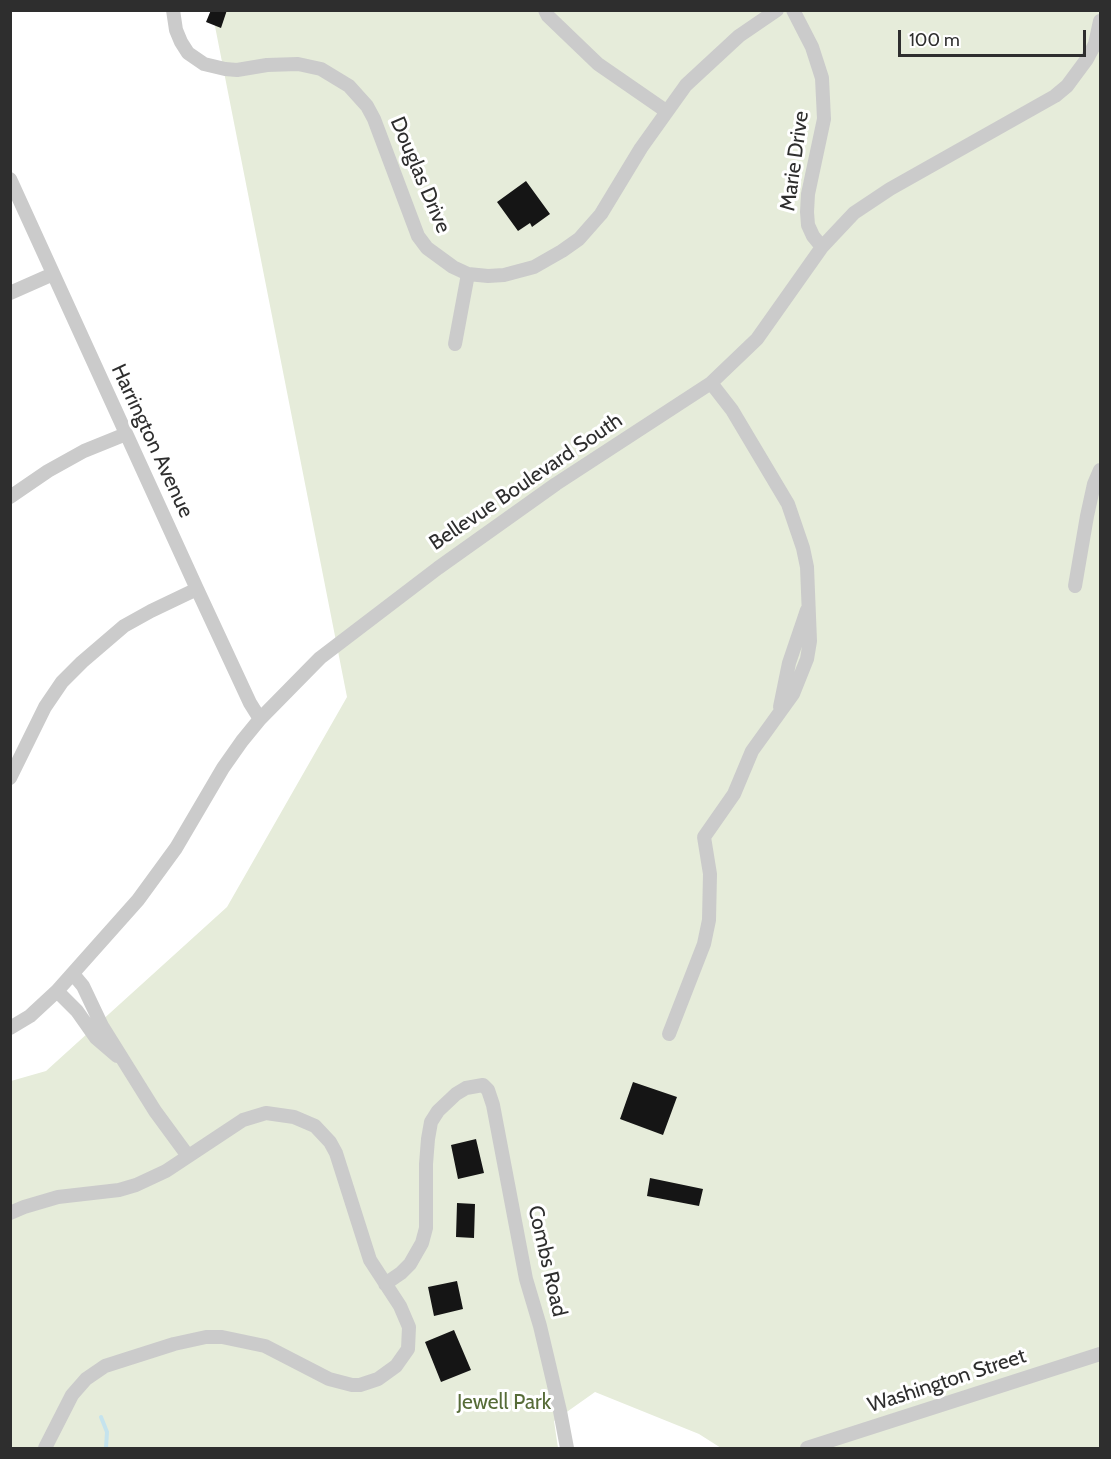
<!DOCTYPE html>
<style>
body{margin:0}
#map{position:relative;width:1111px;height:1459px;overflow:hidden;background:#fff;font-family:Cabin,sans-serif}
canvas{display:block}
.frame{position:absolute;inset:0;border:12px solid #2e2e2e;pointer-events:none}
.scale{position:absolute;left:898px;top:30px;width:188px;height:27px;box-sizing:border-box;border:3px solid #2e2e2e;border-top:0;padding-left:8px;font-size:18px;line-height:21px;white-space:nowrap;color:#2e2e2e;-webkit-text-stroke:4px #fff;paint-order:stroke}
</style>
<div id="map">
<canvas width="1111" height="1459"></canvas>
<div class="frame"></div>
<div class="scale">100 m</div>
</div>
<script>
const g = document.querySelector('canvas').getContext('2d');
g.lineJoin = 'round';
function fill(path, color) { g.fillStyle = color; g.fill(path, 'evenodd'); }
const poly = rows => new Path2D(rows.map(r => 'M' + r).join(''));
function strokePath(path, color, width, dash) { g.strokeStyle = color; g.lineWidth = width; g.lineCap = dash ? 'butt' : 'round'; g.setLineDash(dash || []); g.stroke(path); }
function write(font, color, halo, rows, align = 'center') {
  g.font = font + ' Cabin,sans-serif'; g.lineWidth = 6; g.setLineDash([]); g.textBaseline = 'middle'; g.strokeStyle = halo; g.fillStyle = color; for (const [text, x, y, turn = 0] of rows) {
    g.save(); g.translate(x, y); g.rotate((+turn || 0) * Math.PI / 180); g.textAlign = isNaN(turn) ? turn : align; if (halo) g.strokeText(text, 0, 0); g.fillText(text, 0, 0); g.restore();
  }
}
fill(poly([
 [212,11,1100,11,1100,1448,721,1448,699,1434,595,1392,554,1421,558,1448,11,1448,11,1081,46,1071,227,907,347,697]
]), '#e6ecda');
strokePath(poly([
 [101,1417,107,1432,106,1448]
]), '#c5e3ed', 4);
fill(poly([
 [211,10,227,10,221,28,206,22],
 [526,181,550,214,532,227,530,223,518,231,497,202],
 [633,1082,677,1097,663,1135,620,1119],
 [476,1139,484,1173,458,1179,451,1145],
 [650,1178,703,1189,699,1206,647,1196],
 [457,1203,475,1204,474,1238,456,1237],
 [457,1281,463,1309,434,1316,428,1287],
 [454,1330,471,1370,441,1382,425,1342]
]), '#151515');
strokePath(poly([
 [173,10,176,30,181,42,188,53,204,64,225,69,237,70,267,65,298,64,321,69,349,86,367,106,374,119,418,236,427,248,453,267,468,274,488,276,504,275,534,267,562,251,579,239,601,214,641,148,686,85,739,36,777,10],
 [545,10,548,16,598,64,666,111],
 [793,10,812,47,822,78,824,119,808,194,807,212,808,225,813,236,822,247],
 [10,179,197,589,250,703,260,719],
 [10,293,53,274],
 [455,344,468,274],
 [10,497,48,471,84,451,126,434],
 [1075,586,1087,516,1094,484,1100,470],
 [780,707,789,663,807,610],
 [10,778,45,707,62,682,82,662,124,626,151,611,197,589],
 [73,974,83,986,102,1026,155,1111,188,1156],
 [57,991,77,1011,96,1038,117,1056],
 [10,1028,30,1016,57,991,138,900,176,848,223,768,242,741,260,719,320,658,438,568,556,484,711,383,757,339,822,247,854,213,890,189,1055,96,1067,86,1087,59,1095,44,1100,21],
 [669,1034,704,944,709,920,710,874,704,837,734,794,752,751,793,694,807,659,810,641,807,567,803,548,788,504,732,410,711,383],
 [10,1213,24,1207,58,1197,119,1190,136,1185,166,1171,243,1120,266,1113,294,1117,315,1126,330,1142,336,1153,370,1260,400,1306,409,1327,408,1349,396,1366,378,1379,360,1385,352,1385,329,1379,265,1346,222,1337,206,1337,174,1344,105,1366,86,1379,72,1395,45,1448],
 [385,1284,401,1273,410,1264,422,1243,426,1228,426,1164,428,1139,431,1122,438,1111,456,1094,466,1088,483,1085,488,1090,493,1105,526,1279,540,1326,560,1411,567,1448],
 [807,1448,1100,1354]
]), '#cbcbcb', 14);
write('21px', '#2e2e2e', '#fff', [
 ["Marie Drive",795,161,-82],
 ["Douglas Drive",420,175,67],
 ["Harrington Avenue",152,441,65],
 ["Bellevue Boulevard South",526,482,-34],
 ["Combs Road",547,1261,77],
 ["Washington Street",947,1381,-18]
]);
write('21px', '#576c38', '#fff', [
 ["Jewell Park",504,1403]
]);
</script>
